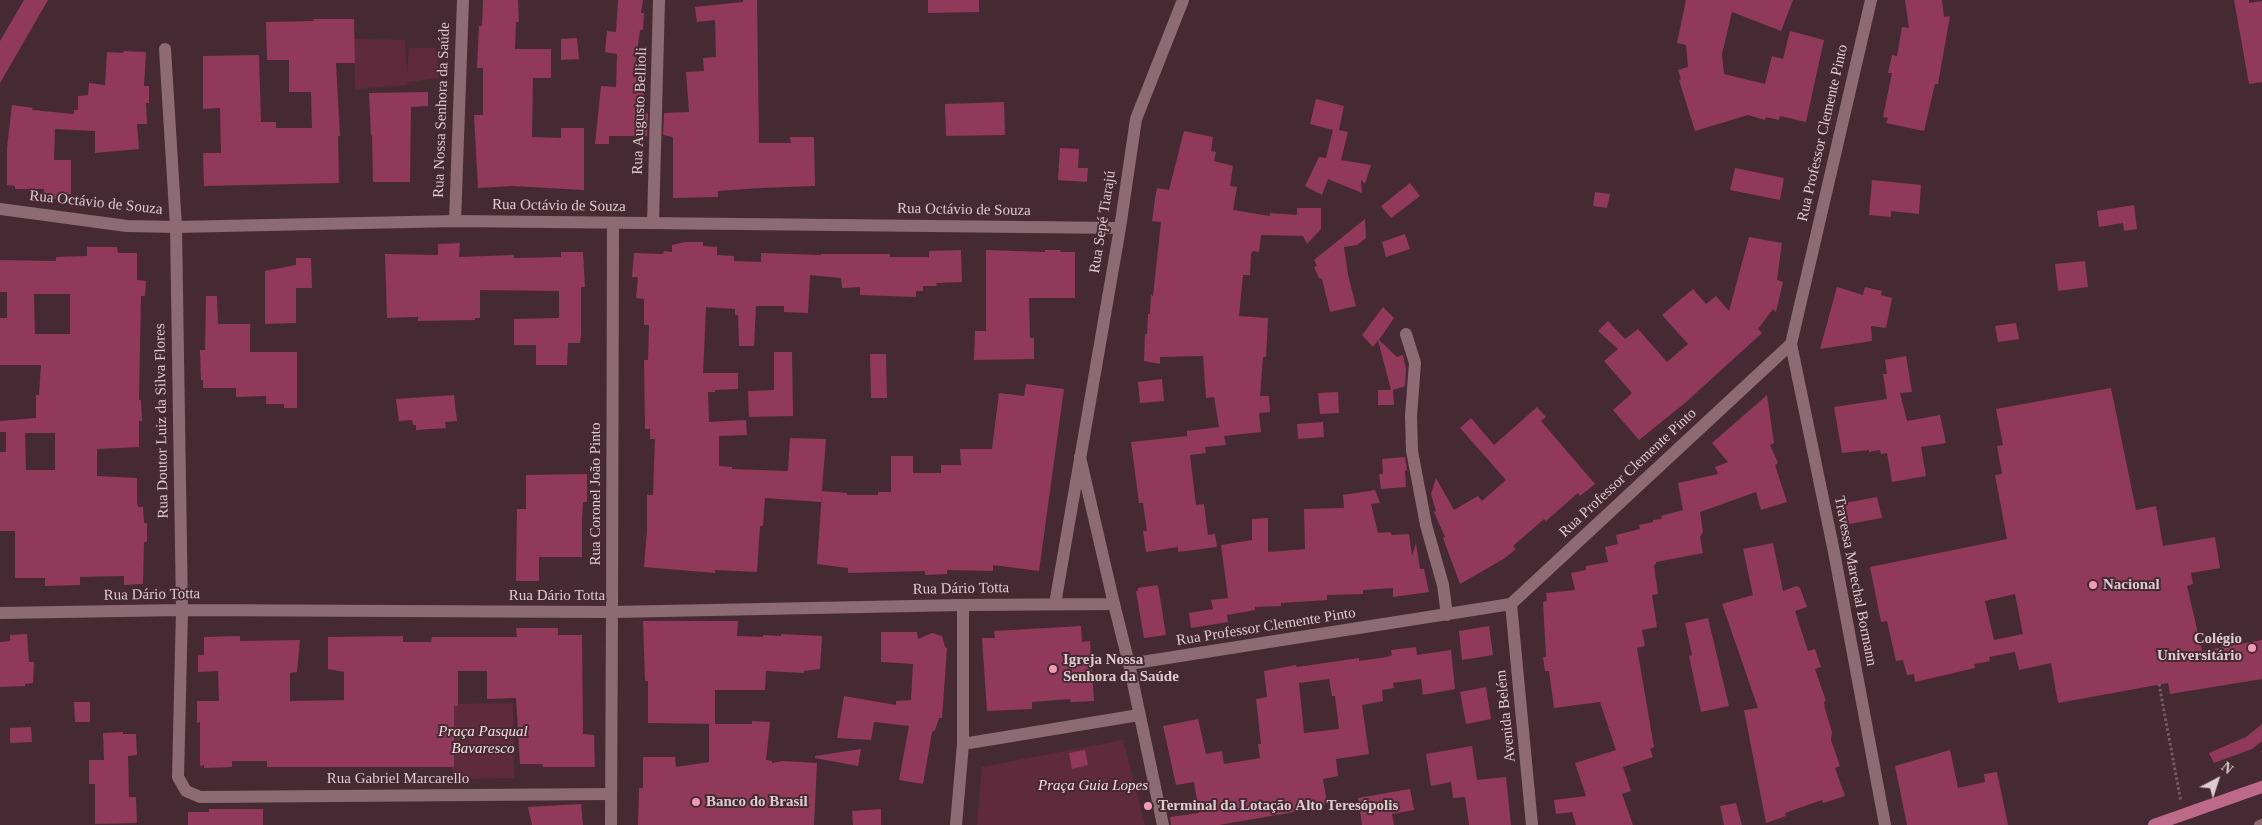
<!DOCTYPE html>
<meta charset="utf-8">
<style>
body{margin:0}
#map{position:relative;width:2262px;height:825px;overflow:hidden;background:#462a33;font-family:Georgia,serif}
canvas{display:block}
.north{position:absolute;left:2192px;top:755px;width:50px;height:50px;-webkit-text-stroke:4px #462a33;paint-order:stroke;rotate:40deg;font-size:14px;font-weight:700;line-height:20px;text-align:center;color:#dfccd1}
.north::after{content:'';display:block;margin:auto;width:18px;height:22px;background:#dfccd1;clip-path:polygon(50% 0,100% 100%,50% 72%,0 100%)}
</style>
<div id="map">
<canvas width="2262" height="825"></canvas>
<div class="north">N</div>
</div>
<script>
const g = document.querySelector('canvas').getContext('2d');
g.lineJoin = 'round';
function fill(path, color) { g.fillStyle = color; g.fill(path, 'evenodd'); }
const poly = rows => new Path2D(rows.map(r => 'M' + r).join(''));
function strokePath(path, color, width, dash) { g.strokeStyle = color; g.lineWidth = width; g.lineCap = dash ? 'butt' : 'round'; g.setLineDash(dash || []); g.stroke(path); }
function write(font, color, halo, rows, align = 'center') {
  g.font = font + ' Georgia,serif'; g.lineWidth = 4; g.setLineDash([]); g.textBaseline = 'middle'; g.strokeStyle = halo; g.fillStyle = color; for (const [text, x, y, turn = 0] of rows) {
    g.save(); g.translate(x, y); g.rotate((+turn || 0) * Math.PI / 180); g.textAlign = isNaN(turn) ? turn : align; if (halo) g.strokeText(text, 0, 0); g.fillText(text, 0, 0); g.restore();
  }
}
fill(poly([
 [354,39,405,40,407,76,409,48,436,48,439,78,407,82,407,85,355,89],
 [513,703,514,778,452,779,451,704],
 [1123,740,1145,825,977,825,982,767]
]), '#602a3d');
fill(poly([
 [24,0,48,0,0,83,0,41],
 [483,0,518,0,519,22,516,22,515,49,551,49,551,78,533,78,532,137,561,138,561,128,584,128,584,190,513,186,478,188,474,115,483,115,483,68,477,68,479,26,482,26],
 [618,0,643,0,641,13,644,13,643,30,640,30,635,66,642,67,641,90,644,91,643,113,648,113,647,136,609,136,609,144,595,144,601,86,616,87,617,54,605,52,607,31,616,32],
 [743,0,757,0,759,143,791,143,790,137,814,137,815,186,760,188,718,191,718,197,673,198,673,137,663,135,664,113,689,112,686,72,704,71,703,58,716,57,715,20,697,22,695,7,743,2],
 [928,0,979,0,979,12,928,13],
 [1686,0,1793,0,1781,31,1732,12,1722,54,1724,74,1765,84,1772,56,1783,59,1790,31,1824,40,1806,122,1780,116,1779,120,1766,117,1765,120,1748,115,1695,131,1679,80,1681,79,1678,70,1688,67,1686,45,1677,43],
 [1905,0,1942,0,1944,17,1950,16,1938,84,1935,84,1924,131,1886,123,1888,118,1883,117,1892,73,1888,73,1892,55,1897,56,1902,27,1909,28],
 [2234,0,2249,0,2249,3,2262,1,2262,82,2249,84],
 [313,19,354,19,355,63,336,63,340,136,338,136,339,183,204,186,203,153,221,153,220,108,203,109,203,56,259,55,261,122,276,122,276,128,312,128,311,92,289,92,289,60,267,60,266,22,314,21],
 [577,38,579,59,561,60,561,39],
 [124,51,146,52,144,86,149,86,149,103,146,103,147,124,137,124,139,149,95,153,95,131,55,129,54,160,71,160,71,194,62,194,61,199,43,199,44,189,15,189,15,186,7,185,7,148,12,105,33,108,32,110,74,114,74,110,78,110,78,96,88,95,89,83,105,85,107,52,123,53],
 [428,92,428,106,411,107,410,182,373,182,372,135,371,135,369,93],
 [1316,99,1344,106,1339,130,1348,132,1341,160,1371,165,1365,184,1361,180,1362,193,1328,179,1322,195,1305,186,1319,157,1326,158,1333,130,1310,124],
 [1004,102,1005,135,946,136,945,104],
 [1184,131,1213,137,1211,151,1216,152,1214,161,1233,166,1230,186,1237,187,1233,210,1270,216,1270,213,1297,215,1297,208,1321,208,1321,229,1307,244,1303,236,1261,235,1259,252,1253,251,1251,254,1250,275,1243,275,1239,316,1268,318,1266,357,1263,357,1260,396,1269,396,1270,412,1259,413,1261,432,1224,436,1226,445,1205,447,1206,453,1190,455,1196,505,1204,504,1208,535,1215,534,1217,547,1178,552,1178,547,1146,552,1143,531,1147,531,1143,503,1139,503,1131,442,1187,436,1187,431,1219,427,1214,397,1206,398,1203,356,1160,357,1160,364,1144,361,1145,334,1147,334,1148,314,1150,314,1151,295,1153,296,1161,222,1152,221,1155,199,1157,188,1169,190],
 [1060,148,1079,149,1078,168,1088,168,1087,182,1058,180],
 [1735,168,1784,178,1780,200,1730,190],
 [1872,180,1921,185,1919,214,1891,211,1891,217,1869,215],
 [1410,183,1420,196,1391,218,1381,206],
 [1595,192,1610,194,1607,208,1593,206],
 [2134,205,2137,229,2124,231,2123,223,2099,227,2097,211],
 [1365,219,1366,238,1357,245,1344,247,1348,275,1356,306,1330,312,1322,279,1319,278,1314,267,1317,266,1314,260],
 [1405,234,1410,249,1386,257,1382,242],
 [1749,237,1782,243,1777,280,1783,282,1776,312,1773,309,1758,329,1762,333,1685,403,1639,440,1613,410,1632,393,1604,361,1618,349,1598,331,1608,321,1625,339,1638,329,1667,362,1688,344,1662,315,1693,289,1706,304,1716,296,1729,311],
 [685,242,703,242,703,246,717,247,717,255,734,256,734,261,761,262,761,253,821,255,821,254,890,254,890,257,929,257,929,251,961,250,962,282,936,283,937,286,923,286,923,291,916,291,916,297,860,295,860,287,842,288,841,278,810,275,808,313,784,312,784,306,756,306,754,346,739,346,738,315,735,315,735,309,706,307,703,373,738,373,738,389,715,390,715,392,708,392,709,422,746,420,747,435,719,436,719,466,732,467,732,469,788,471,790,438,826,439,821,502,765,498,763,526,760,526,757,572,715,570,715,573,644,567,647,530,647,495,653,495,655,439,650,439,650,429,645,429,644,360,648,360,649,325,644,325,644,299,636,298,638,277,632,277,634,253,663,254,664,251,672,252,672,245],
 [460,243,459,257,514,255,514,258,561,257,561,252,583,252,585,287,581,287,581,335,580,343,568,343,567,365,536,365,536,345,514,345,514,319,559,318,559,291,480,290,480,318,475,318,475,320,418,321,418,317,412,317,387,318,385,254,438,255,438,244],
 [87,247,117,247,118,253,137,253,137,280,146,281,145,296,141,296,139,400,141,400,142,421,139,421,139,447,97,449,97,476,137,478,137,502,138,507,143,507,144,523,147,523,147,542,144,542,143,584,124,585,124,576,80,577,80,585,45,586,45,578,15,578,15,531,0,531,0,452,6,452,6,432,0,432,0,421,36,418,36,395,39,395,41,365,0,365,0,318,7,318,7,292,0,292,0,260,56,261,56,257,87,256],
 [34,294,70,294,70,334,35,334],
 [25,433,55,433,55,470,26,470],
 [986,250,1045,252,1045,250,1060,250,1061,252,1075,252,1075,298,1029,298,1030,338,1034,338,1034,359,974,360,975,331,986,331],
 [296,258,311,258,312,288,296,288,296,323,265,324,265,271,296,265],
 [2085,261,2088,287,2058,291,2055,264],
 [1837,287,1863,295,1865,287,1882,291,1881,295,1892,298,1886,328,1871,326,1872,341,1820,349],
 [206,296,217,296,218,324,250,324,250,352,297,352,297,408,284,408,284,404,266,404,266,396,236,397,236,388,203,388,203,380,201,380,200,350,205,350],
 [1383,307,1394,318,1379,340,1397,357,1403,355,1406,369,1405,386,1393,390,1394,405,1378,405,1378,390,1391,390,1378,340,1373,347,1362,335],
 [2016,323,2019,339,1998,342,1995,326],
 [774,352,792,352,793,416,749,417,748,391,774,390],
 [870,354,886,354,887,398,871,398],
 [1906,356,1912,392,1900,393,1907,421,1940,415,1946,443,1921,447,1926,476,1892,482,1887,453,1881,454,1880,450,1869,452,1869,450,1842,453,1834,407,1887,399,1883,374,1887,374,1885,360],
 [1162,379,1164,401,1140,403,1138,382],
 [1026,384,1064,389,1039,571,993,565,993,571,947,570,947,574,925,575,925,571,848,573,848,568,817,564,822,491,847,493,847,495,878,495,878,492,891,492,891,456,913,456,913,473,941,473,941,465,961,465,960,449,992,449,999,393,1024,396],
 [2111,388,2136,510,2156,506,2163,546,2215,537,2220,568,2191,573,2193,584,2187,586,2202,651,2262,640,2262,679,2170,694,2168,683,2058,703,2051,663,2019,670,2015,652,1989,657,1990,661,1974,664,1975,668,1915,682,1914,674,1907,675,1903,660,1896,661,1887,621,1881,622,1870,567,2007,539,1995,475,2002,474,1997,446,2003,445,1996,409],
 [2015,594,2023,634,1994,640,1985,601],
 [1338,392,1339,413,1320,414,1318,393],
 [454,395,457,421,445,422,446,428,416,430,416,425,413,425,412,420,399,421,396,399],
 [1767,395,1774,443,1770,445,1778,463,1775,465,1787,502,1761,510,1756,492,1700,512,1703,532,1700,537,1703,553,1656,562,1656,564,1654,565,1658,594,1652,595,1657,627,1642,630,1645,646,1637,648,1654,747,1650,749,1653,757,1623,767,1631,791,1622,794,1633,825,1576,825,1572,812,1556,814,1554,800,1586,796,1575,763,1616,750,1600,702,1554,708,1549,671,1545,671,1543,657,1546,657,1543,602,1547,601,1546,593,1575,590,1571,573,1586,570,1586,566,1608,562,1605,547,1618,544,1616,535,1640,529,1639,525,1653,522,1653,520,1662,519,1661,516,1683,510,1678,483,1718,474,1715,467,1728,462,1712,443],
 [1537,407,1546,417,1541,421,1595,484,1580,496,1578,493,1546,521,1544,519,1513,546,1516,549,1505,558,1460,584,1443,538,1445,537,1434,512,1436,511,1431,494,1436,478,1454,510,1478,496,1482,501,1506,480,1460,428,1471,418,1494,445],
 [1323,422,1324,437,1298,439,1297,424],
 [1405,457,1407,470,1405,471,1406,487,1381,489,1379,474,1383,474,1382,459],
 [587,474,587,502,583,502,582,520,582,557,539,557,539,581,516,581,517,509,526,509,526,475],
 [1375,490,1380,503,1371,504,1378,533,1390,532,1392,535,1409,534,1412,556,1416,543,1420,569,1424,569,1429,592,1393,597,1393,588,1363,590,1363,594,1327,595,1327,600,1281,603,1281,606,1255,607,1255,610,1227,615,1228,622,1191,628,1189,613,1213,609,1211,600,1228,598,1221,545,1252,540,1252,519,1268,518,1268,552,1305,549,1304,509,1344,508,1343,495],
 [1877,497,1882,518,1849,524,1845,503],
 [1773,543,1783,591,1797,586,1800,588,1807,607,1795,611,1808,651,1815,649,1821,667,1815,669,1826,701,1824,702,1825,709,1832,732,1831,740,1840,766,1835,768,1845,796,1823,803,1822,800,1785,813,1786,816,1766,823,1744,710,1758,708,1722,604,1753,595,1743,549],
 [1158,585,1166,635,1144,638,1136,591,1138,591,1138,588],
 [1708,618,1729,706,1701,712,1689,656,1692,655,1685,623],
 [643,621,738,621,737,636,763,637,763,635,781,636,781,634,822,636,820,669,804,671,804,673,766,671,765,690,715,690,715,724,648,723,648,681,645,681],
 [1081,626,1082,642,1090,641,1094,701,1071,702,1070,699,1032,702,1032,709,987,711,982,638,995,638,994,631],
 [1489,626,1493,655,1462,660,1459,631],
 [516,628,558,628,558,635,582,635,583,734,594,735,595,767,543,767,542,764,520,764,516,698,487,699,487,671,458,671,458,706,454,706,454,767,267,767,267,761,232,761,232,767,204,768,204,765,200,766,200,722,197,723,197,701,219,701,218,671,198,672,198,655,204,655,204,637,240,636,240,641,300,640,297,672,290,673,290,701,344,700,344,672,328,669,328,637,403,636,403,642,431,642,432,637,517,637],
 [881,632,917,632,918,639,932,633,942,636,945,647,947,648,942,718,939,718,935,730,932,732,923,784,899,780,909,726,874,722,871,740,837,738,844,696,896,705,896,701,911,700,913,664,881,662],
 [27,634,29,662,34,662,33,683,25,684,25,686,0,687,0,642,10,641,10,635],
 [1416,647,1417,655,1451,650,1455,689,1423,695,1421,679,1393,683,1394,688,1382,690,1383,701,1362,705,1369,754,1336,759,1338,776,1323,779,1327,804,1323,805,1323,807,1219,825,1171,825,1170,817,1199,813,1194,782,1176,785,1163,726,1198,719,1206,754,1222,751,1224,764,1260,758,1258,744,1261,744,1256,699,1267,697,1264,671,1296,665,1297,667,1359,658,1359,661,1387,657,1392,655,1391,650],
 [1329,679,1332,696,1335,696,1339,729,1304,733,1299,683],
 [1486,687,1491,719,1466,724,1460,692],
 [74,702,90,702,90,722,75,722],
 [752,721,770,722,766,760,772,761,772,763,783,761,817,763,814,825,638,825,639,788,643,788,643,757,675,757,676,767,709,762,709,724,752,724],
 [2262,724,2262,741,2252,749,2214,763,2209,753,2246,737],
 [31,727,32,742,10,743,10,728],
 [123,732,123,734,136,734,137,755,128,756,129,797,136,797,137,823,95,824,95,784,89,784,89,760,104,760,103,733],
 [1472,746,1477,780,1506,777,1511,825,1469,825,1465,797,1453,798,1451,782,1431,786,1426,754],
 [861,749,858,766,815,758,815,756],
 [1085,750,1088,765,1072,769,1069,753],
 [1950,750,1958,788,1985,782,1984,774,1997,772,2008,825,1907,825,1895,766],
 [1410,789,1414,810,1392,814,1394,825,1362,825,1358,798],
 [1736,803,1742,825,1724,825,1720,806],
 [581,804,583,825,532,825,528,807],
 [209,809,263,809,263,825,188,825,188,812,209,812],
 [881,809,881,825,853,825,852,811]
]), '#90395a');
strokePath(poly([
 [2159,684,2181,802]
]), '#755c64', 3, [2.5, 2.5]);
strokePath(poly([
 [2259,825,2262,824]
]), '#8c6b75', 10);
strokePath(poly([
 [165,49,176,227,182,610,178,777,186,791,200,797,611,794],
 [455,221,463,0],
 [653,223,659,0],
 [1406,334,1415,363,1411,416,1412,451,1426,525,1443,585,1447,615],
 [1114,604,1129,664,1163,825],
 [0,613,182,610,612,612,613,223],
 [1129,664,1511,604],
 [963,744,1139,715],
 [956,825,963,744,963,605]
]), '#8c6b75', 12);
strokePath(poly([
 [0,209,127,226,176,227,455,221,1120,228],
 [1791,344,1834,552,1885,825],
 [1055,604,1120,228,1136,119,1183,0],
 [611,825,612,612,963,605,1114,604,1080,457],
 [1532,825,1511,604,1791,344,1871,0]
]), '#8c6b75', 12);
strokePath(poly([
 [2154,825,2262,787]
]), '#bf6988', 12);
for (const [x, y, r, color] of [
 [2093,585,5,"#f09ab6"],
 [2252,648,5,"#f09ab6"],
 [1053,669,5,"#f09ab6"],
 [696,802,5,"#f09ab6"],
 [1148,806,5,"#f09ab6"]
]) { const dot = new Path2D(); dot.arc(x, y, r, 0, 2 * Math.PI); g.fillStyle = color; g.fill(dot); strokePath(dot, '#462a33', 2); }
write('15px', '#dfccd1', '#462a33', [
 ["Rua Nossa Senhora da Saúde",442,110,-88],
 ["Rua Augusto Bellioli",640,111,-88],
 ["Rua Professor Clemente Pinto",1823,133,-77],
 ["Rua Octávio de Souza",96,203,6],
 ["Rua Octávio de Souza",559,206,1],
 ["Rua Octávio de Souza",964,210,1],
 ["Rua Sepé Tiarajú",1103,222,-81],
 ["Rua Doutor Luiz da Silva Flores",162,421,-91],
 ["Rua Professor Clemente Pinto",1628,473,-43],
 ["Rua Coronel João Pinto",596,494,-90],
 ["Travessa Marechal Bormann",1855,581,79],
 ["Rua Dário Totta",961,589,-1],
 ["Rua Dário Totta",152,595,-1],
 ["Rua Dário Totta",557,596],
 ["Rua Professor Clemente Pinto",1266,627,-9],
 ["Avenida Belém",1506,716,-96],
 ["Rua Gabriel Marcarello",398,779]
]);
write('bold 15px', '#dfccd1', '#462a33', [
 ["Nacional",2103,585],
 ["Colégio",2242,639,"right"],
 ["Universitário",2242,656,"right"],
 ["Igreja Nossa",1063,660],
 ["Senhora da Saúde",1063,677],
 ["Banco do Brasil",706,802],
 ["Terminal da Lotação Alto Teresópolis",1158,806]
], 'left');
write('italic 15px', '#f7dce4', '#462a33', [
 ["Praça Pasqual",483,732],
 ["Bavaresco",483,749],
 ["Praça Guia Lopes",1093,786]
]);
</script>
